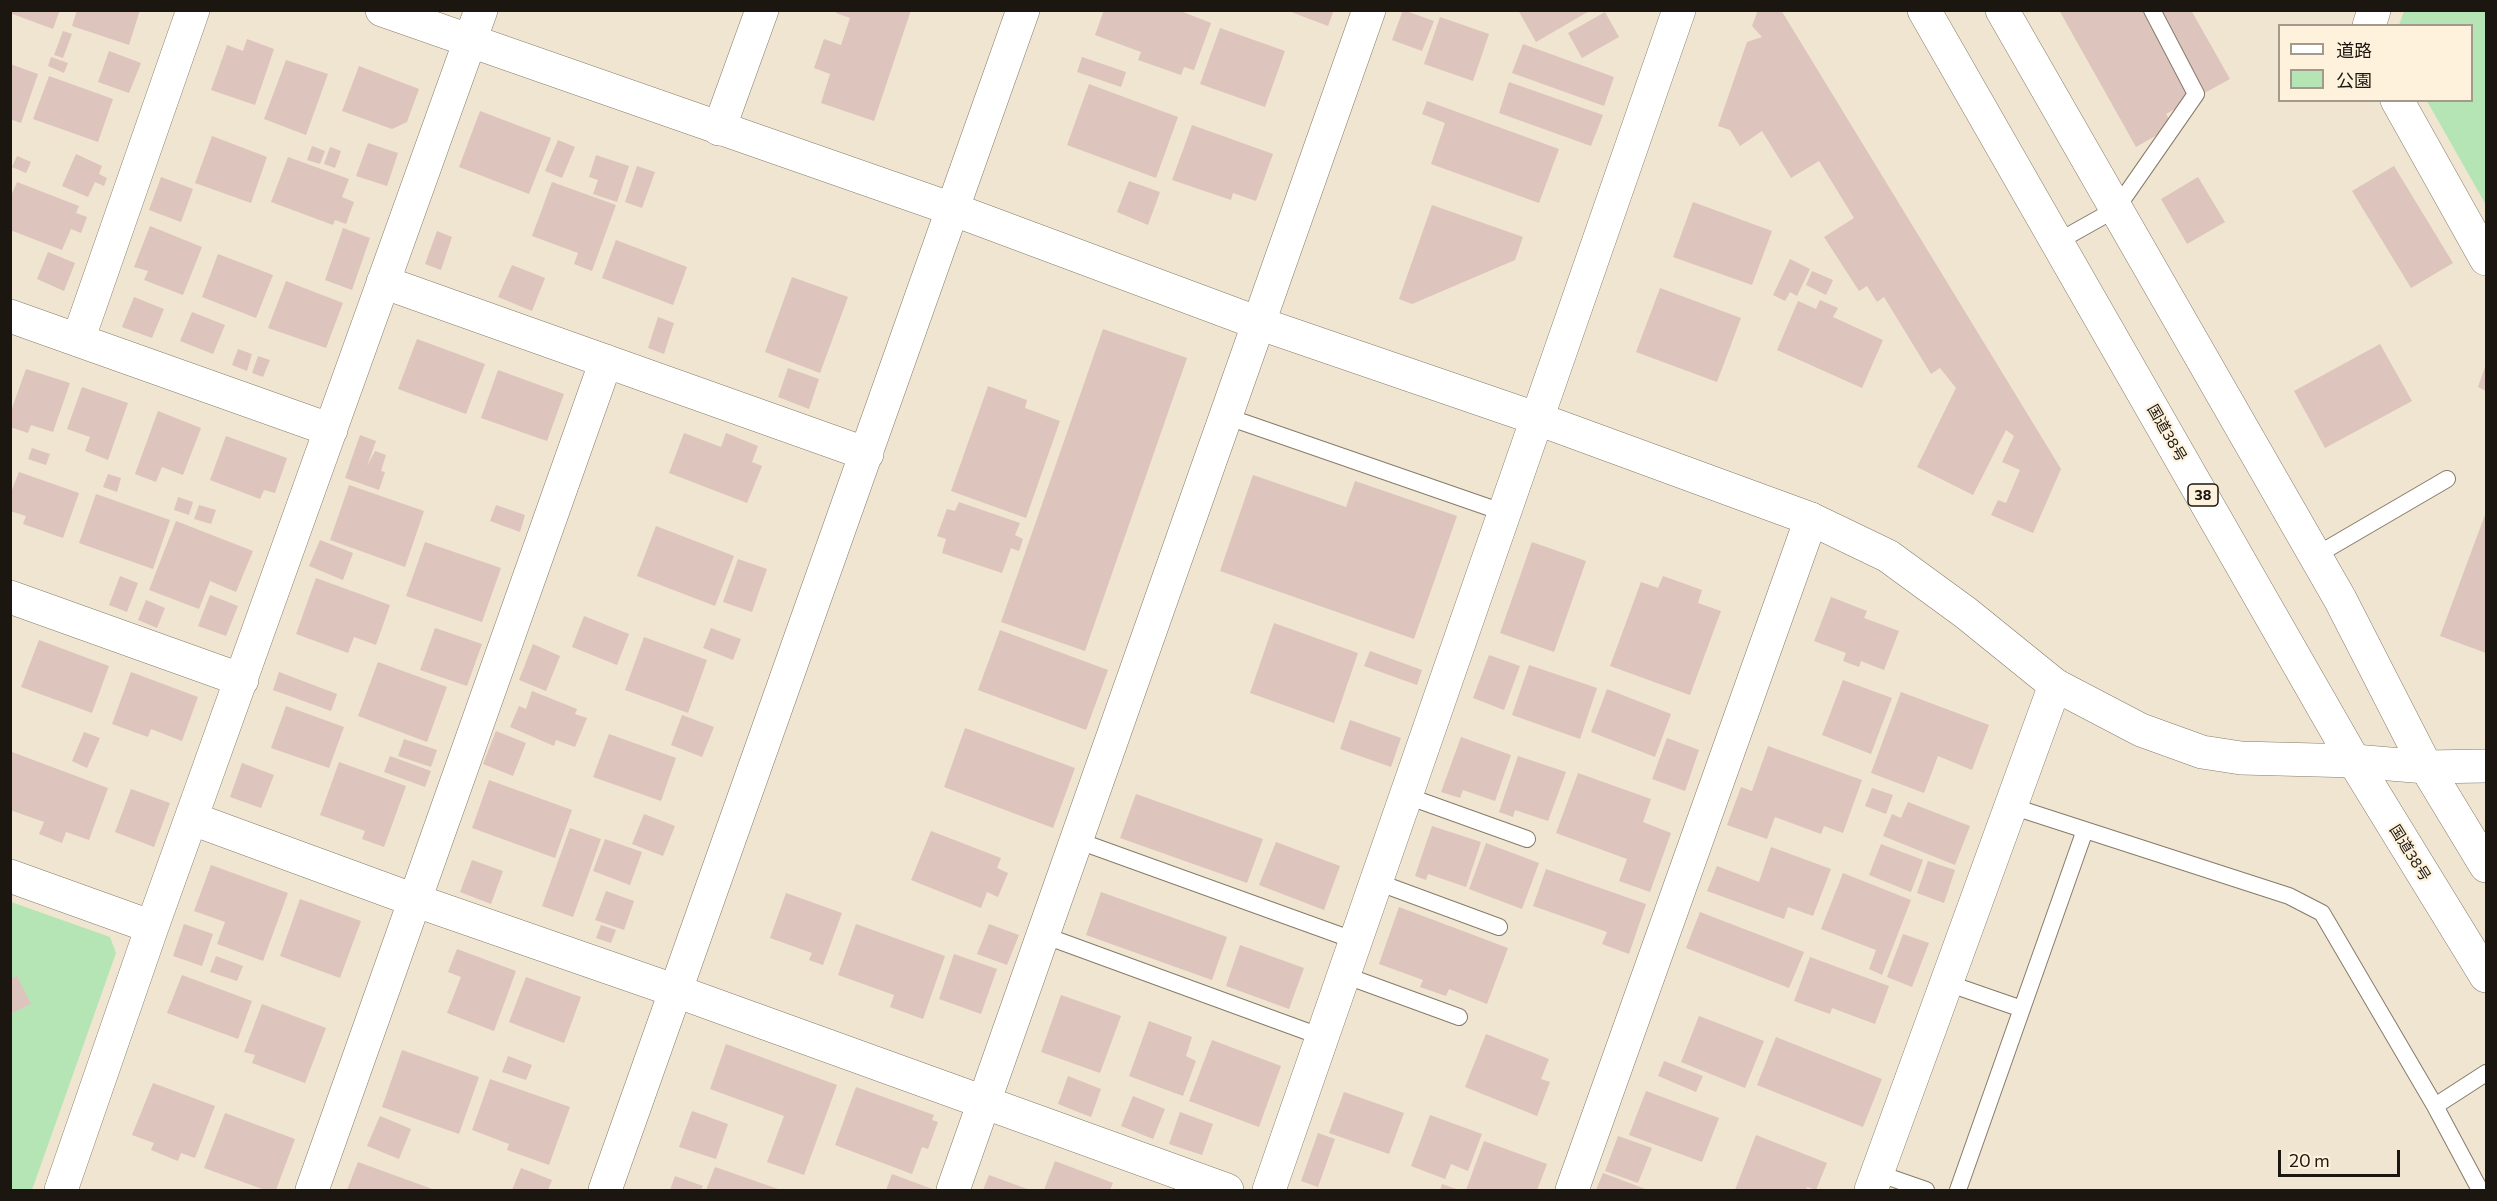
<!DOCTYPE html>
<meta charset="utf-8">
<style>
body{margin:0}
#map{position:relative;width:2497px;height:1201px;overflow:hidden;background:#f0e5d0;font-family:Commissioner,"Noto Sans JP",sans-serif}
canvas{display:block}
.frame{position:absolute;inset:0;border:12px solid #1b1710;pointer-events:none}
.legend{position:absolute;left:2278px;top:24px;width:195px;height:78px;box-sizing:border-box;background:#fef2dd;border:2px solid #a39a8b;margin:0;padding:8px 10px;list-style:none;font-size:18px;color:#1b1710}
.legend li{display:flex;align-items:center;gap:12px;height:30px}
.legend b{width:30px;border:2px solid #a39a8b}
.scale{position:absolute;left:2278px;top:1150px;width:122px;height:27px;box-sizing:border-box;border:3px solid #1b1710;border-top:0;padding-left:8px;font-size:18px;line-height:21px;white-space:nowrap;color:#1b1710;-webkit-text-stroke:4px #fef2dd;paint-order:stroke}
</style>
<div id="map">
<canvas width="2497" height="1201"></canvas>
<div class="frame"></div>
<ul class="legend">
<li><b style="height:8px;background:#fff"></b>道路</li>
<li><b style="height:16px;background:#b5e5b4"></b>公園</li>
</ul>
<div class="scale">20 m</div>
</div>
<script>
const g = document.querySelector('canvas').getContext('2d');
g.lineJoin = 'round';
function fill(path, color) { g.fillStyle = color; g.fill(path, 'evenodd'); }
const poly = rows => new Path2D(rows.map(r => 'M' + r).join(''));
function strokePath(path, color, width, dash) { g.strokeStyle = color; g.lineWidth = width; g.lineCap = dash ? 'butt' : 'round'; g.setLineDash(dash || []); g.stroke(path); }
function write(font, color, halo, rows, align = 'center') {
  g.font = font + ' Commissioner,"Noto Sans JP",sans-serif'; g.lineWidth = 4.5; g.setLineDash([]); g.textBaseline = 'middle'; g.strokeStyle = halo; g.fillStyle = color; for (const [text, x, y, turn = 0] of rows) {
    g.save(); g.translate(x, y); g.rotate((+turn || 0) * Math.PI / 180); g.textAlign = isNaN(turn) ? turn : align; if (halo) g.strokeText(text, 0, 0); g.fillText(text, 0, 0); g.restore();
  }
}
fill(poly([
 [2404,11,2486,11,2486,205,2427,101,2472,100,2472,26,2399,25],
 [11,902,110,937,116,953,32,1190,11,1190]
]), '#b5e5b4');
fill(poly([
 [10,10,60,10,53,29,10,13],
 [77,10,140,10,129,45,72,26],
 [837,10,911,10,874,121,821,103,830,74,814,68,824,39,841,45,850,18,836,13],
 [1104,10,1178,10,1211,23,1194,70,1184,67,1181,75,1138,60,1141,52,1095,35],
 [1286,10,1334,10,1328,26],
 [1403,10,1434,21,1422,51,1392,40],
 [1518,10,1591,10,1536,42],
 [1758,10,1781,10,2061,469,2033,533,1991,515,1998,500,2006,503,2020,470,2002,462,2014,436,2006,430,1973,495,1917,467,1956,388,1940,368,1931,374,1884,297,1877,302,1867,286,1859,291,1824,237,1854,218,1819,161,1791,178,1762,131,1740,146,1730,130,1718,126,1747,42,1762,37,1752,26],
 [2059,10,2191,10,2230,79,2166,114,2173,126,2136,147],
 [1605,12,1619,37,1582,58,1568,33],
 [1440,17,1489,34,1473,81,1424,64],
 [1220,28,1285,51,1265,107,1200,84],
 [63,31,72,34,63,58,54,55],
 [247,39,274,49,255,105,211,90,227,45,243,51],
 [1523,44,1614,77,1604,106,1512,73],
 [109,51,141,63,129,93,98,82],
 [51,57,68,63,64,73,48,66],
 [1082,57,1126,72,1121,87,1077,72],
 [286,60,328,74,306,135,264,119],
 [10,64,38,74,21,123,10,119],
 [359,66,419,89,407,122,392,129,342,111],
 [49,76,113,99,98,142,33,119],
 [1509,82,1603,115,1591,146,1499,113],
 [1089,84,1178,117,1156,178,1067,145],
 [1427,101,1559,149,1539,203,1431,164,1445,123,1422,114],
 [480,111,551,138,529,194,459,167],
 [1192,125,1273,154,1256,201,1233,193,1231,200,1172,180],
 [212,136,267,157,251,203,195,183],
 [558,140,575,147,562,178,545,171],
 [368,143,398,153,387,186,356,176],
 [312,146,325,151,320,164,307,160],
 [330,147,341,151,335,168,324,164],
 [76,154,102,166,99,174,107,178,104,186,95,182,88,197,62,186],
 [596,155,629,166,617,202,593,194,598,180,589,177],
 [17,156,31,162,26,173,12,167],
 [288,157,349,179,342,197,354,202,346,224,335,220,333,225,271,202],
 [637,166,655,172,642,208,625,202],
 [2394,166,2453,263,2411,288,2352,191],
 [161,177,193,189,181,222,149,210],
 [2198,177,2225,222,2187,244,2161,199],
 [1129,181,1160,192,1148,225,1117,212],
 [17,182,79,206,76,213,87,217,81,233,71,229,62,250,10,230,10,198],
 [552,182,616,205,592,271,574,264,578,253,532,236],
 [1693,202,1772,231,1752,285,1673,257],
 [1432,205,1523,237,1515,260,1412,304,1399,299],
 [150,226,202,247,183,295,144,280,148,271,134,267],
 [343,228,370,238,352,290,325,280],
 [437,231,452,237,441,270,425,264],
 [616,240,687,267,673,305,602,278],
 [48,252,75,263,64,291,37,279],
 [218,254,273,275,256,318,202,297],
 [1790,259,1810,269,1797,296,1790,292,1785,301,1773,295],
 [512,265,545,278,532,311,498,297],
 [1812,271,1833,280,1826,295,1806,285],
 [792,277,848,297,820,373,765,352],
 [286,281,343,303,326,348,268,328],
 [1660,288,1741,318,1717,382,1636,352],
 [134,297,164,309,152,338,122,327],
 [1820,300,1838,308,1833,317,1883,340,1862,388,1777,350,1798,301,1816,309],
 [192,312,225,325,213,354,180,341],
 [658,317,674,323,664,354,648,348],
 [1103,329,1187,358,1085,651,1001,622],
 [417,339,485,364,466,414,398,389],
 [2380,344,2412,401,2325,448,2294,391],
 [238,349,252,354,247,371,232,365],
 [258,356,270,360,263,377,252,373],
 [2486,364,2486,391,2478,387],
 [788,368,819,379,809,409,778,397],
 [26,369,70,383,53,432,31,425,28,433,10,427,10,414],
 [498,370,564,394,547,441,481,418],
 [988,386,1027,400,1025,408,1060,421,1026,518,951,491],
 [82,387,128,403,108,460,85,451,90,437,67,429],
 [158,411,201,428,183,475,162,467,156,482,135,474],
 [684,433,721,447,726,433,758,446,752,462,762,466,747,503,669,473],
 [360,435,376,441,367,466,375,451,386,455,381,471,385,472,379,490,345,478],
 [226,436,287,458,275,493,264,490,260,499,210,480],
 [32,448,50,454,46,465,28,459],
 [19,472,79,493,63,538,23,524,26,516,10,511,10,495],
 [108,474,121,478,117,492,103,487],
 [1253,475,1346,507,1355,481,1457,516,1414,639,1220,571],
 [349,485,424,511,405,567,330,540],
 [96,494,170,520,153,569,79,543],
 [178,497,193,502,189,515,174,510],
 [959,502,1020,523,1015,535,1023,539,1019,551,1011,548,1002,573,942,553,946,539,937,536,947,509,955,511],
 [199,505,216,510,211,524,194,519],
 [496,505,525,515,520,532,490,521],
 [2486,512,2486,653,2440,636],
 [176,521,253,551,236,592,210,581,199,609,149,590],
 [656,526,734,556,715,606,637,576],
 [320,540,353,553,343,580,309,566],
 [425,542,501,568,482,622,406,596],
 [1532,542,1586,561,1554,652,1500,633],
 [738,559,767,569,752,612,723,602],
 [120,576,138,583,127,612,109,605],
 [1663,576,1702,590,1698,603,1721,611,1690,695,1610,666,1641,582,1658,588],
 [316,578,390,605,376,645,354,637,348,653,296,634],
 [210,595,238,606,226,636,198,626],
 [1831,597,1867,611,1864,618,1899,631,1884,670,1861,661,1859,667,1843,661,1846,653,1814,641],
 [146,600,165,608,157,628,138,620],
 [584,616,629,634,617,665,572,647],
 [1274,623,1358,653,1334,723,1250,693],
 [435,628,482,644,467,686,420,670],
 [711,628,741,639,733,660,703,648],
 [1000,630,1108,670,1086,730,978,690],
 [644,637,707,660,688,713,625,690],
 [39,640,109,666,92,713,21,687],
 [533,644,560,656,546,691,519,680],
 [1370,651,1422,670,1417,685,1364,666],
 [1489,655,1520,666,1504,710,1473,698],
 [378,662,447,687,427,742,358,716],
 [1529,665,1597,688,1580,739,1512,715],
 [131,672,198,697,182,741,151,729,148,737,112,724],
 [279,672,337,694,331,711,273,690],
 [1843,680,1892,698,1871,754,1822,735],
 [1607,689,1671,714,1655,757,1591,732],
 [532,691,577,709,575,714,587,718,575,747,556,740,554,746,510,727,519,706,526,709],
 [1901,692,1989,725,1972,770,1938,756,1924,793,1871,773],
 [286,706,344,727,329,768,271,748],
 [682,715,714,727,702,757,671,745],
 [1350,720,1401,738,1391,767,1340,749],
 [965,728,1075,768,1053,828,944,787],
 [496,731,526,743,513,776,483,764],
 [84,732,100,738,87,768,72,761],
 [609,734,676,758,661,801,593,777],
 [1461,737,1511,755,1495,801,1463,790,1460,798,1441,792],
 [1667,738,1699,750,1685,791,1652,779],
 [404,739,437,750,431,767,398,756],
 [1768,746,1862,780,1843,833,1824,826,1821,834,1775,817,1767,839,1727,825,1741,787,1752,791],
 [12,752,108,788,89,840,66,832,62,843,39,834,44,822,10,810],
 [390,756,431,771,425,787,384,772],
 [1518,756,1566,772,1548,821,1515,810,1513,817,1499,812],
 [339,762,406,786,384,847,362,839,365,831,320,815],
 [242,763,274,775,261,808,230,797],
 [1578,773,1651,799,1643,822,1671,833,1650,892,1619,881,1627,859,1556,833],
 [489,780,572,810,555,858,472,828],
 [1872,788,1893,795,1886,814,1865,806],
 [131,789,170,803,154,847,115,832],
 [1136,794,1263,839,1247,883,1120,838],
 [1908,802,1970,826,1955,865,1883,836,1892,814,1901,818],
 [644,814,675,826,663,856,632,844],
 [1432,826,1481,842,1466,887,1428,874,1426,880,1415,876],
 [570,828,601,839,573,917,542,906],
 [931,831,1001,858,997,868,1008,873,998,897,987,892,981,908,911,880],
 [605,839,642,852,630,885,593,871],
 [1276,842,1340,866,1324,910,1259,885],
 [1486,843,1539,863,1522,909,1469,889],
 [1881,844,1923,860,1911,892,1869,875],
 [1771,847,1831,869,1813,916,1788,907,1784,919,1707,891,1717,866,1759,882],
 [472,860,503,871,491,904,460,892],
 [1928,861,1955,870,1944,903,1917,893],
 [211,865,288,893,263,961,217,944,225,922,194,911],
 [1546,869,1646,904,1629,954,1602,944,1607,932,1533,906],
 [1843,873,1911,900,1882,975,1869,969,1876,950,1821,929],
 [606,891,634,901,624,930,595,920],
 [1101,892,1227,937,1212,980,1086,935],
 [786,893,842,913,823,965,809,960,812,953,770,938],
 [300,899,361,921,340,978,280,956],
 [1399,907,1508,948,1487,1004,1449,989,1446,996,1420,987,1423,980,1379,964],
 [1700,912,1804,952,1789,988,1686,948],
 [184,924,213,934,202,966,173,956],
 [856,924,945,956,923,1019,890,1007,894,995,838,975],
 [989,924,1019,935,1007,965,977,954],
 [601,925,616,930,611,943,596,938],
 [1903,934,1929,943,1912,987,1887,977],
 [1240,945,1304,968,1289,1009,1226,986],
 [457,949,516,971,494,1031,447,1013,461,977,448,972],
 [954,954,997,969,981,1014,939,999],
 [216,956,243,966,237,981,210,972],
 [1810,957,1889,986,1875,1024,1832,1008,1830,1014,1794,1001],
 [182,975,252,1001,238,1039,167,1013],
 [17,976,31,1004,10,1014,10,979],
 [526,977,581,997,564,1043,509,1022],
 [1061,995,1121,1016,1100,1073,1041,1052],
 [262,1004,326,1028,305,1083,252,1063,255,1055,244,1052],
 [1699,1016,1764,1041,1745,1088,1681,1062],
 [1149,1021,1192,1037,1186,1056,1196,1061,1183,1096,1129,1076],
 [1486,1034,1549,1059,1541,1079,1550,1082,1537,1116,1465,1087],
 [1776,1037,1882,1079,1863,1127,1757,1085],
 [1212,1040,1281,1066,1259,1127,1189,1101],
 [726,1044,837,1085,804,1175,767,1162,784,1116,710,1089],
 [402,1050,479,1077,459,1134,382,1107],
 [508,1056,532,1065,526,1080,502,1072],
 [1664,1061,1703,1076,1696,1092,1658,1076],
 [1068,1076,1101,1089,1091,1117,1058,1104],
 [490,1079,570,1107,549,1165,507,1150,509,1144,472,1130],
 [153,1083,215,1106,195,1158,181,1153,178,1161,151,1150,154,1143,132,1135],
 [856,1087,934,1115,932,1120,938,1122,928,1149,922,1147,912,1174,835,1145],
 [1646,1091,1719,1118,1702,1162,1629,1135],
 [1344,1092,1404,1113,1389,1154,1329,1133],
 [1133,1096,1165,1109,1153,1139,1121,1126],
 [692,1111,728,1124,716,1159,679,1147],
 [1180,1112,1213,1124,1202,1155,1169,1144],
 [225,1113,295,1139,276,1190,265,1190,204,1168],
 [1430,1115,1482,1134,1468,1171,1451,1164,1445,1179,1411,1166],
 [380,1116,411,1129,399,1159,367,1146],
 [1318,1133,1335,1139,1318,1187,1301,1181],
 [1756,1135,1827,1163,1816,1190,1807,1187,1806,1190,1735,1190],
 [1618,1136,1652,1148,1638,1183,1605,1171],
 [1484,1141,1547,1164,1537,1190,1466,1190],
 [1055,1161,1113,1183,1110,1190,1044,1190],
 [358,1162,435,1190,347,1190],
 [715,1167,781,1190,706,1190],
 [521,1168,552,1180,548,1190,512,1190],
 [1603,1173,1648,1190,1596,1190],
 [892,1174,935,1190,886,1190],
 [989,1175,1030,1190,983,1190],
 [675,1176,703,1186,701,1190,670,1190],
 [1442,1184,1459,1190,1440,1190]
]), '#ddc4bd');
const lane = poly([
 [2057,242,2116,209,2196,94,2152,10],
 [1225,416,1505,513],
 [2315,556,2447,479],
 [1407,796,1527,839],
 [2011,806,2289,896,2322,913,2435,1106,2480,1190],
 [1076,840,1356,941],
 [1377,882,1499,927],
 [1043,935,1322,1037],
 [1344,975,1459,1017],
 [1947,983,2022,1009],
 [2435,1106,2486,1073],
 [1877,1173,1926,1190],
 [1958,1190,2085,830]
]);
const street = poly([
 [2369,26,2374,10],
 [2397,100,2486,259],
 [719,129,762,10],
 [383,282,867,454],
 [10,316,331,430],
 [78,340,193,10],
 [10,597,242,680],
 [193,819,414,900,676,991,1227,1190],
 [10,876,152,927],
 [61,1190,152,927,481,10],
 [312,1190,606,361],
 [605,1190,1023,10],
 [953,1190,1369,10],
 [1269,1190,1679,10],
 [1572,1190,1811,519],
 [1871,1190,2055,685]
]);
const secondary = poly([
 [382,10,952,209,1258,323,1538,419,1811,519,1888,556,1966,613,2055,685,2141,730,2202,752,2241,758,2354,761,2426,767,2486,766]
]);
const highway = poly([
 [1924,10,2354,761,2486,976],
 [2002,10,2340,599,2426,767,2486,866]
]);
strokePath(lane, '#867b69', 18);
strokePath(street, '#867b69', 34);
strokePath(secondary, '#867b69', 34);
strokePath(highway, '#867b69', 34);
strokePath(lane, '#fff', 16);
strokePath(street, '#fff', 33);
strokePath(secondary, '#fff', 33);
strokePath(highway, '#fff', 33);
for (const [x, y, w] of [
 [2203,495,30]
]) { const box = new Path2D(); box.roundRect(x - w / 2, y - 11, w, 22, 4.5); g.fillStyle = '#fef2dd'; g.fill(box); strokePath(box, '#1b1710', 1.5); }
write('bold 14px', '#1b1710', null, [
 ["38",2203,495]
]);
write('15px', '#1b1710', '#fef2dd', [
 ["国道38号",2167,433,60],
 ["国道38号",2410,853,58]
]);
</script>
